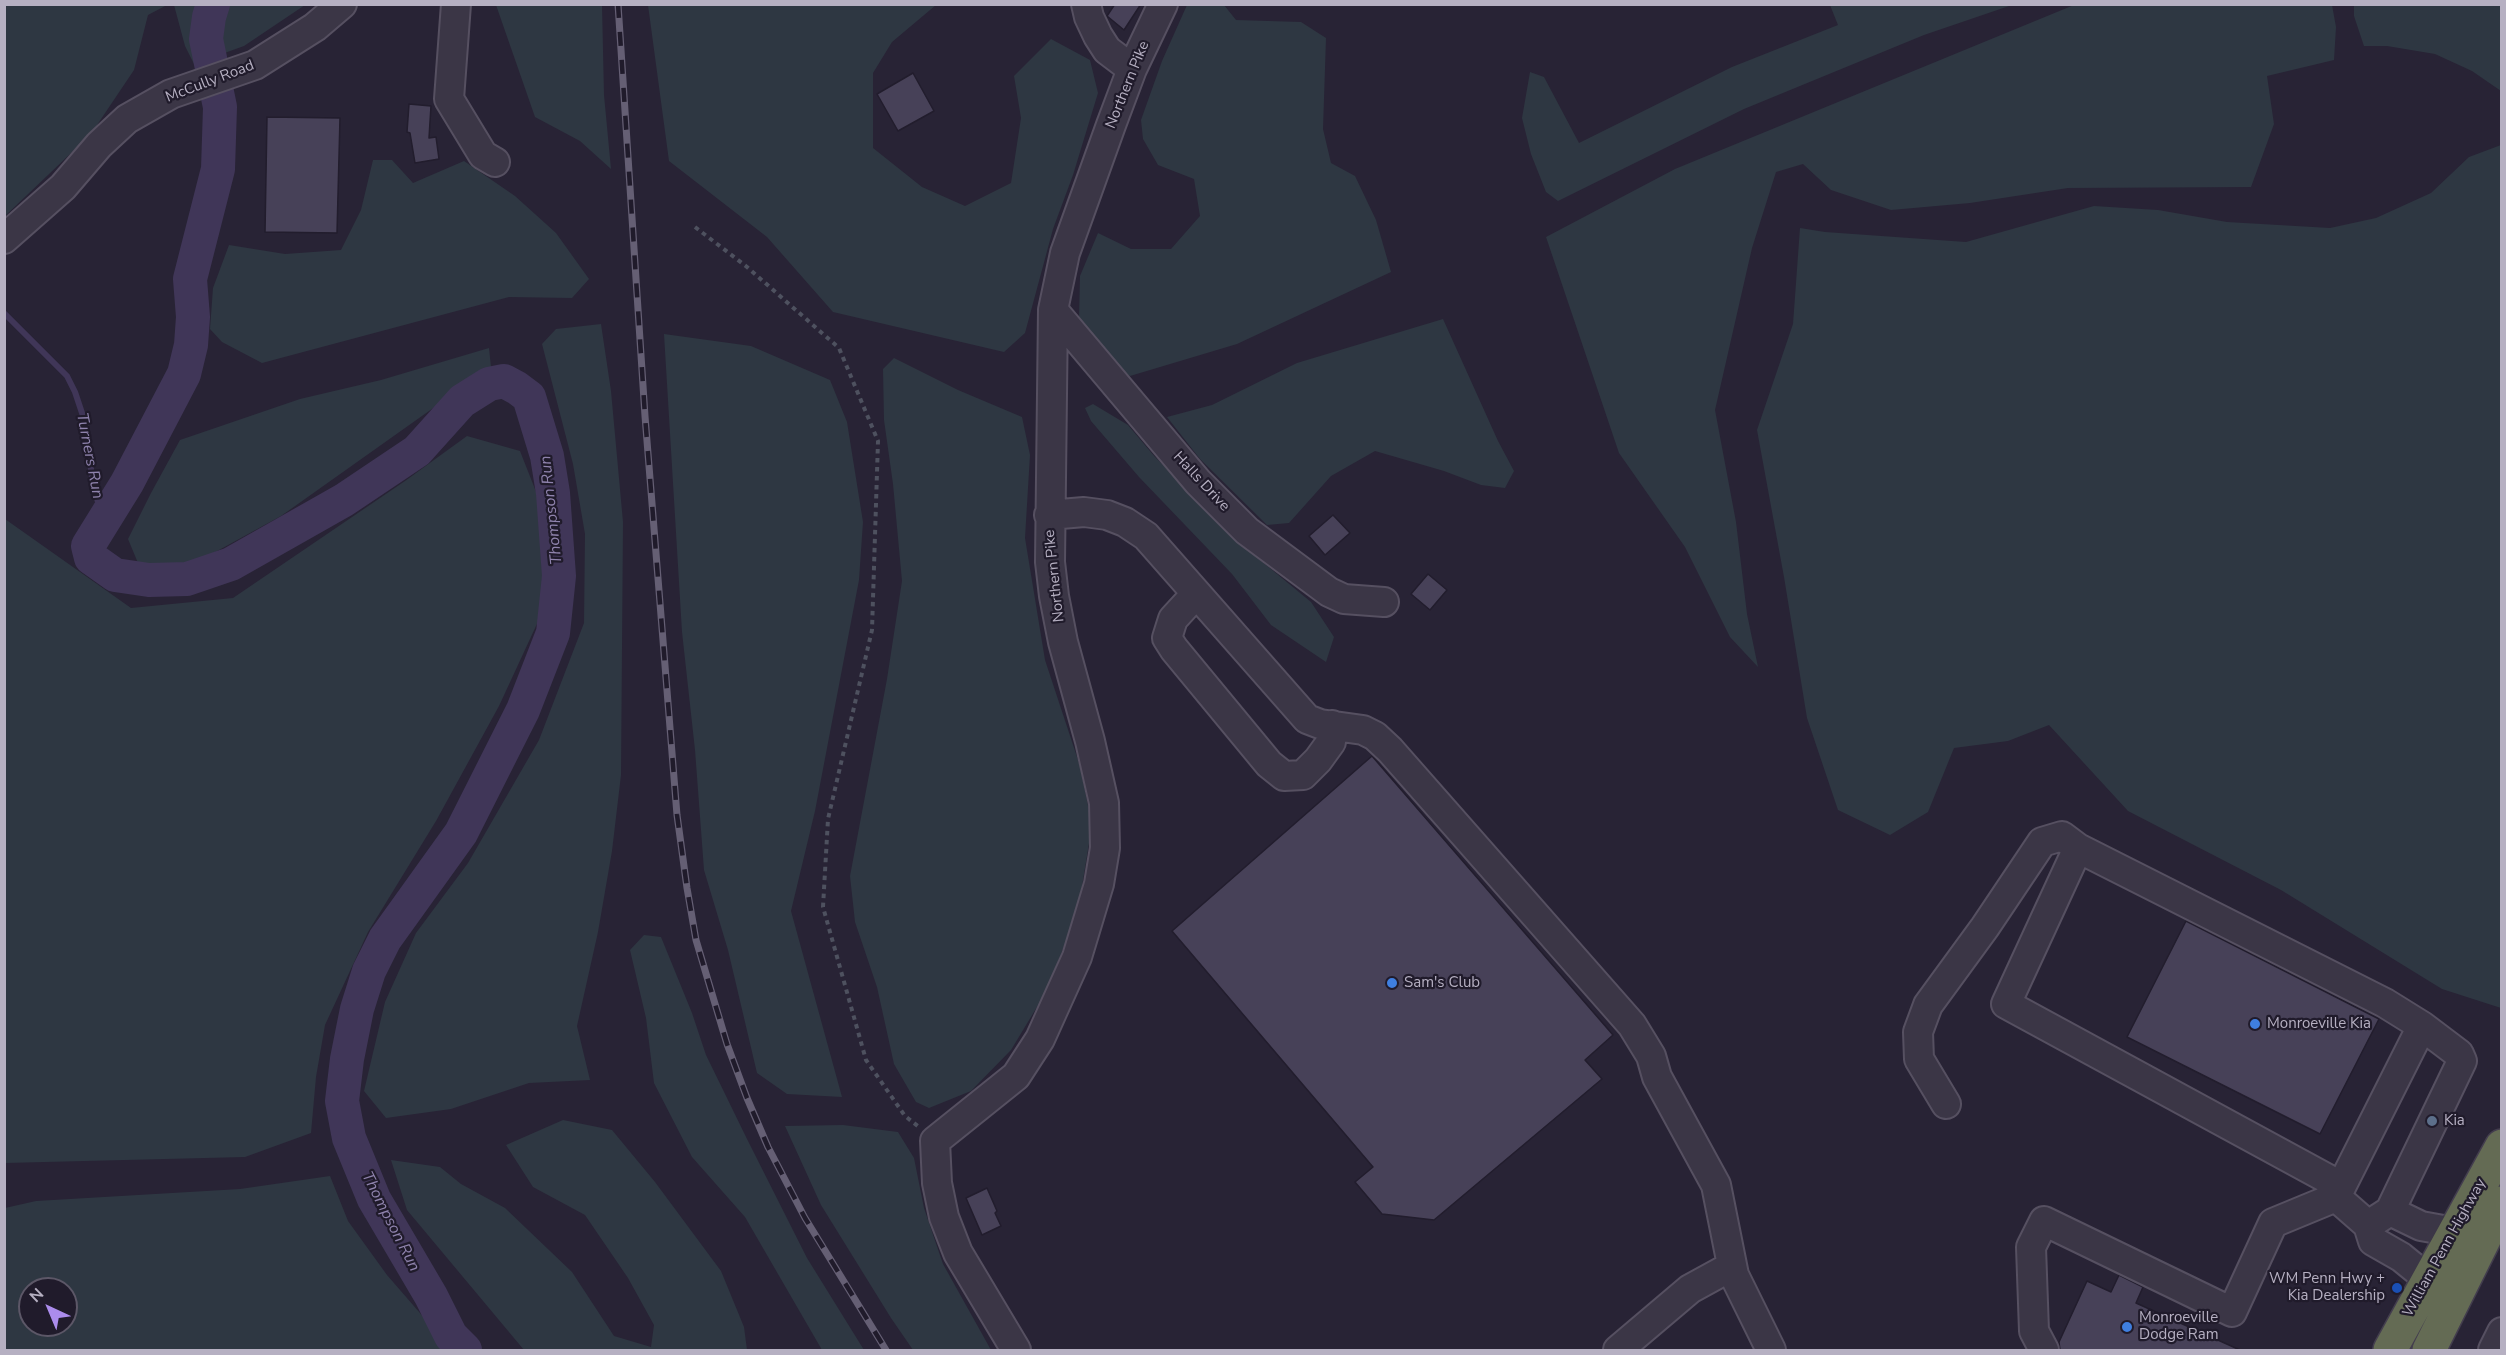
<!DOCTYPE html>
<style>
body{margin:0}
#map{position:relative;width:2506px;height:1355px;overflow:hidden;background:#282335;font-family:"Nunito Sans",sans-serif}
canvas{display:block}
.frame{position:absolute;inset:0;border:6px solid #b6b0c2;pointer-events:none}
.north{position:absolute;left:18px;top:1277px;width:60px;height:60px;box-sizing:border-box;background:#201b2b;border:2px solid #5c5767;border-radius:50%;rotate:316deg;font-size:16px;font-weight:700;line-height:24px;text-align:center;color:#b6b0c2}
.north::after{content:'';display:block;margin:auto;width:21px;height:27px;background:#ab8cec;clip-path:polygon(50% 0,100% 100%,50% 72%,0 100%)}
</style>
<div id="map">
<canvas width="2506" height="1355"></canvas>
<div class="frame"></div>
<div class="north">N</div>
</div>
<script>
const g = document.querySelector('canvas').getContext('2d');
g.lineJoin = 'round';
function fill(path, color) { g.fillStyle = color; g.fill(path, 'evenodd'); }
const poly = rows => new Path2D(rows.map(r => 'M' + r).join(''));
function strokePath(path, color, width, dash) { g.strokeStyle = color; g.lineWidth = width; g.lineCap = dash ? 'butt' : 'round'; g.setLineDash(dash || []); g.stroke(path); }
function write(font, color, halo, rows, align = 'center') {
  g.font = font + ' "Nunito Sans",sans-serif'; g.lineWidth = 4.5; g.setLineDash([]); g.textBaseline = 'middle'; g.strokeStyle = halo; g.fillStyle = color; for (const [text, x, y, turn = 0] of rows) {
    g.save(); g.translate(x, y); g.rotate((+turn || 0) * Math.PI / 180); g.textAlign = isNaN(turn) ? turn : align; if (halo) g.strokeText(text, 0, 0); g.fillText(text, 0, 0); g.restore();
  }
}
fill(poly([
 [5,5,167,5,148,15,134,70,91,134,5,216],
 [174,5,174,4,305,5,244,46,194,64,185,46],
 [496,5,602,5,604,95,611,169,580,141,535,117],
 [648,5,936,5,892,42,873,73,873,148,922,187,965,206,1011,183,1021,118,1014,76,1051,39,1090,60,1098,93,1073,175,1053,229,1025,333,1004,352,833,312,767,237,669,161],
 [1187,5,1224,5,1236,20,1301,22,1326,38,1323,129,1331,163,1355,176,1376,220,1391,272,1237,344,1130,376,1109,363,1079,319,1080,276,1098,233,1131,249,1171,249,1200,216,1194,179,1158,165,1143,139,1141,120,1162,61],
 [1830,5,2012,5,1924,35,1744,109,1558,201,1546,192,1531,154,1522,118,1530,72,1544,77,1579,143,1732,67,1838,25],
 [2074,5,2332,5,2336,27,2334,60,2267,76,2274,124,2251,187,2068,188,1970,203,1891,210,1831,190,1803,164,1776,172,1752,248,1715,410,1736,522,1747,614,1758,667,1730,637,1685,547,1619,453,1546,237,1675,169],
 [2354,5,2500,5,2501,91,2472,71,2435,54,2387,46,2364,46,2354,16],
 [2501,145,2501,1008,2442,989,2281,890,2128,811,2049,725,2008,741,1954,748,1928,812,1890,835,1838,810,1807,718,1784,577,1757,430,1793,324,1800,228,1825,232,1966,242,2094,206,2158,210,2227,222,2330,228,2376,218,2431,193,2469,157],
 [373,160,392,160,413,183,464,161,515,196,556,233,589,279,572,298,509,297,262,363,222,342,210,329,213,288,229,245,285,254,341,250,361,210],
 [1443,319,1498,441,1514,471,1505,488,1481,485,1444,471,1375,451,1331,476,1289,523,1267,525,1200,459,1167,417,1212,405,1297,363],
 [601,324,611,391,623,522,621,775,612,851,598,932,577,1026,590,1080,529,1083,451,1109,386,1118,364,1091,385,1002,416,933,468,863,539,740,584,623,585,534,573,464,542,344,556,329],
 [664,334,751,346,830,380,847,422,863,522,859,580,815,811,791,911,842,1097,787,1094,757,1073,728,950,704,870,695,750,682,632],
 [489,348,491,367,281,516,188,567,138,563,128,539,151,493,180,440,300,399,381,380],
 [894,358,958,390,1022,417,1030,455,1025,538,1045,660,1080,766,1092,825,1078,911,1046,992,1011,1050,971,1091,929,1108,916,1102,894,1064,877,987,855,922,850,876,887,679,902,581,893,484,884,420,883,369],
 [1093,404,1128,425,1155,457,1254,555,1311,602,1334,637,1326,662,1271,625,1232,574,1139,477,1091,421,1085,408],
 [467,436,520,451,544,512,542,613,499,706,436,821,368,932,325,1025,316,1077,311,1133,245,1157,5,1163,5,519,131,608,233,598,405,481],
 [644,935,661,937,692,1013,706,1055,747,1139,807,1258,864,1350,822,1350,745,1217,692,1157,654,1083,646,1018,630,950],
 [563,1120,612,1130,655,1182,721,1271,744,1327,747,1350,524,1350,407,1210,391,1160,440,1167,461,1184,505,1208,572,1272,614,1336,651,1347,654,1325,628,1278,585,1215,533,1187,506,1145],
 [843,1125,898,1132,914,1158,924,1208,943,1264,991,1350,913,1350,891,1318,821,1205,785,1126],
 [330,1176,348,1221,387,1275,452,1350,5,1350,5,1208,36,1201,240,1189],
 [30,1289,66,1289,66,1325,30,1325]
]), '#2e3742');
strokePath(poly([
 [4,313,67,376,75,392,85,422,93,485,103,519]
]), '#403658', 6);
strokePath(poly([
 [213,4,209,17,206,39,220,107,218,169,190,279,193,317,191,345,184,374,127,483,88,546,91,558,115,575,149,580,187,579,231,564,344,500,417,451,462,401,489,384,504,381,517,388,529,397,547,456,553,493,559,576,553,633,523,710,461,833,385,939,369,971,357,1009,347,1059,342,1101,349,1138,374,1199,431,1296,451,1336,465,1350]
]), '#403658', 34);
const building = poly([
 [1115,4,1141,4,1124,30,1107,16,1115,4],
 [913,73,934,111,898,131,877,94,913,73],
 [409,104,431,106,429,138,436,137,439,159,415,163,410,133,407,132,409,104],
 [267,117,340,118,337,233,265,232,267,117],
 [1333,515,1350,533,1325,555,1309,536,1333,515],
 [1428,574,1447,590,1430,610,1411,594,1428,574],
 [1372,756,1613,1035,1585,1060,1602,1079,1434,1220,1382,1214,1355,1182,1373,1167,1172,931,1372,756],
 [2186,921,2379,1019,2320,1134,2127,1037,2186,921],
 [987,1188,997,1211,995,1213,1001,1226,982,1235,966,1198,987,1188],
 [2119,1275,2143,1287,2136,1303,2240,1350,2060,1350,2059,1342,2087,1281,2111,1292,2119,1275]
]);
fill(building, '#474158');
strokePath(building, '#221d2d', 1.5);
const minor = poly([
 [456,4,449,99,483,155,495,162],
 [1086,4,1089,17,1098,36,1107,50,1132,69],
 [4,239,63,187,99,145,127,119,171,94,255,65,315,27,342,4],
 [1053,310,1198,482,1247,531,1329,592,1344,599,1384,602],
 [1049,515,1084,512,1107,515,1125,522,1146,536,1307,719,1320,724,1363,730,1375,736,1390,750,1632,1025,1651,1056,1657,1077,1716,1185,1734,1275,1771,1350],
 [1196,594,1173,619,1167,638,1174,649,1269,764,1284,776,1303,775,1318,760,1331,742,1332,725],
 [1946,1104,1919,1059,1918,1032,1928,1005,1985,927,2042,842,2062,836,2078,848,2006,1004,2328,1179,2336,1197,2368,1225,2373,1241,2401,1257,2428,1279],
 [2390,1211,2462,1061,2459,1054,2422,1026],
 [2373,1222,2390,1211,2421,1226,2454,1232],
 [1016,1350,958,1253,944,1217,937,1183,935,1141,1016,1076,1040,1039,1077,957,1099,884,1105,848,1104,803,1090,741,1063,642,1054,596,1050,562,1053,310,1065,253,1111,125,1132,69,1163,4],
 [1618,1350,1690,1289,1732,1266],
 [2044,1350,2034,1331,2031,1247,2044,1221,2232,1312,2273,1223,2336,1197,2422,1026,2385,1003,2078,848],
 [2493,1350,2502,1332]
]);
const highway = poly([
 [2390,1350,2502,1146],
 [2429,1350,2502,1203]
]);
strokePath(minor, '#565061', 32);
strokePath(highway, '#433d4e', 36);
strokePath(poly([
 [695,227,747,267,839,348,878,441,872,630,828,819,823,907,866,1060,905,1116,919,1127]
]), '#4e515f', 4, [4.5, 4.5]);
strokePath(minor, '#3b3646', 28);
strokePath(highway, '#646b54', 33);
const rail = poly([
 [618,4,645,416,677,815,687,888,696,940,727,1044,747,1098,768,1147,805,1218,886,1350]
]);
strokePath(rail, '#655f74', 7);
strokePath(rail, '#201b2b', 4.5, [14]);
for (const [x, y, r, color] of [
 [1392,983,6,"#3f7fe0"],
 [2255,1024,6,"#3f7fe0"],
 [2432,1121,6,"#5c6f8a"],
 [2397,1288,6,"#1a4fb4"],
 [2127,1327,6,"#3f7fe0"]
]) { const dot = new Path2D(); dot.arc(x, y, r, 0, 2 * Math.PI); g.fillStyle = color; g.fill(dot); strokePath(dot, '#201b2b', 2); }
write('15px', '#b6b0c2', '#201b2b', [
 ["McCully Road",210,82,-21],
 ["Northern Pike",1128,85,-68],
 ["Halls Drive",1201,482,47],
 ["Northern Pike",1055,576,-96],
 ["William Penn Highway",2445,1248,-61]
]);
write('15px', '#b6b0c2', '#201b2b', [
 ["Sam's Club",1404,983],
 ["Monroeville Kia",2267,1024],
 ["Kia",2444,1121],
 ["WM Penn Hwy +",2385,1279,"right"],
 ["Kia Dealership",2385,1296,"right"],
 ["Monroeville",2139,1318],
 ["Dodge Ram",2139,1335]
], 'left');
write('italic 16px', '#8f83ad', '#201b2b', [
 ["Turners Run",89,456,79],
 ["Thompson Run",552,510,-96],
 ["Thompson Run",390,1222,63]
]);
</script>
